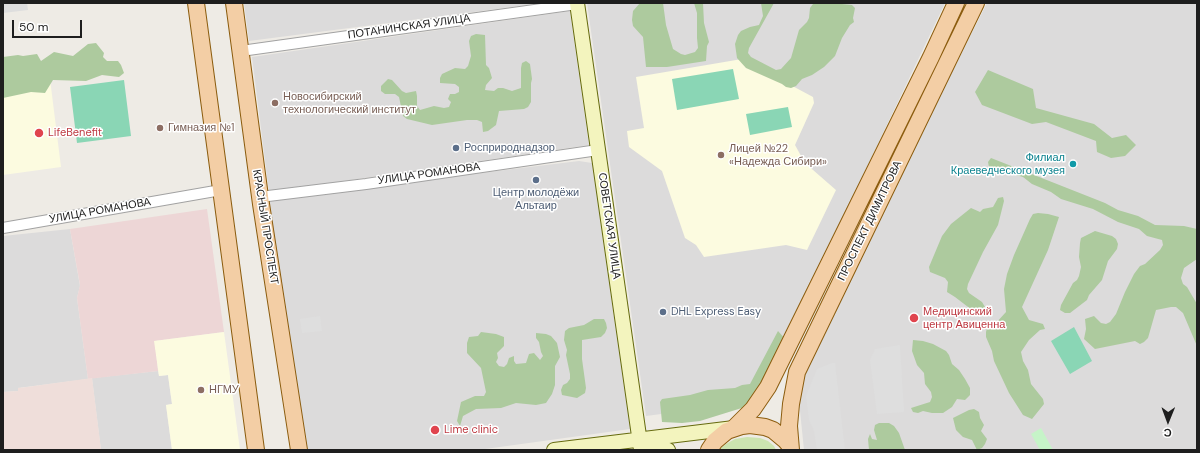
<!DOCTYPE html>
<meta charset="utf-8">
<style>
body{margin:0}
#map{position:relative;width:1200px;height:453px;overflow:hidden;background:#eeebe5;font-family:"DM Sans",sans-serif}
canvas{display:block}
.frame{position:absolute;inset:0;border:4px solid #1e1e1e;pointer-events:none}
.north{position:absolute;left:1148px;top:401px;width:40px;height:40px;-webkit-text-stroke:3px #fff;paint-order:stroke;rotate:181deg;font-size:11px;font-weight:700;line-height:16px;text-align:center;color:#1e1e1e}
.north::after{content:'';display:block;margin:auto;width:14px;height:18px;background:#1e1e1e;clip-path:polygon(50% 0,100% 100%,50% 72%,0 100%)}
.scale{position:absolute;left:12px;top:20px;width:70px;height:18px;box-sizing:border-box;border:2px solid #1e1e1e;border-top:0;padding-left:5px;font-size:12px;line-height:14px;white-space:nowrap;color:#1e1e1e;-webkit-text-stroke:3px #fff;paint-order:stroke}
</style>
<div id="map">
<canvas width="1200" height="453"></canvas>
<div class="frame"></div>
<div class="north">С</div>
<div class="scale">50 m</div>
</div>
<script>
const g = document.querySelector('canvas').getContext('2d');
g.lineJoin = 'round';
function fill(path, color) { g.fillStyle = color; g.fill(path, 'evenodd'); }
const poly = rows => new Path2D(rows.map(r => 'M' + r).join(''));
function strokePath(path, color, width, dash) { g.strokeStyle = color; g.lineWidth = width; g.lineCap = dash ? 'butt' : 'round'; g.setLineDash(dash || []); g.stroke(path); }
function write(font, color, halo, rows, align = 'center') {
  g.font = font + ' "DM Sans",sans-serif'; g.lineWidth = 3; g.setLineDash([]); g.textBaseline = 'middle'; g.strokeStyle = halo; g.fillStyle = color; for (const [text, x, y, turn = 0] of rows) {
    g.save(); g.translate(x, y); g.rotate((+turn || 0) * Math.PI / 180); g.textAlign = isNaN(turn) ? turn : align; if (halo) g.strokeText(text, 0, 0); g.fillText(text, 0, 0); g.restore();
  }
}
fill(poly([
 [244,3,543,3,249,41],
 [587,3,945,3,772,366,745,403,646,416],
 [987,3,1197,3,1197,450,804,450,799,401,803,375,838,298],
 [570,11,589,145,269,192,252,57],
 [579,161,592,163,630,429,478,450,306,450,266,199],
 [70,229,80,286,77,298,88,379,18,388,18,391,3,392,3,236],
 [158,371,159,376,168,375,172,404,166,405,172,450,101,450,92,378]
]), '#dcdbdb');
fill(poly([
 [207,209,224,332,155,341,158,371,88,379,77,298,80,285,70,229]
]), '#edd6d6');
fill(poly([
 [742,59,813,97,814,103,795,145,805,163,836,190,807,250,786,245,704,257,696,245,685,238,662,171,629,147,627,131,644,128,636,77],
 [50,79,61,167,3,175,3,85],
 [224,332,240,450,172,450,166,405,172,404,168,375,159,376,154,341]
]), '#fcfbe0');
fill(poly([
 [92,378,101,450,3,450,3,392,18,391,18,388,27,387]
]), '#efdeda');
fill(poly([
 [747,437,760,438,768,441,774,446,776,450,718,450,726,444,735,439]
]), '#cce4b0');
fill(poly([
 [640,3,663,3,666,25,673,49,681,54,685,55,695,52,698,48,697,38,697,13,694,3,703,3,704,23,709,42,707,46,706,61,667,67,646,67,643,37,633,26,632,20,633,11],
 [761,3,774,3,749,48,748,53,751,57,776,70,781,69,791,58,799,30,807,22,809,18,810,8,813,4,818,3,841,3,842,4,852,5,855,8,853,18,854,22,850,25,842,38,835,56,824,67,812,75,802,79,796,86,791,88,786,87,782,84,746,68,737,58,735,44,738,35,741,31,750,27,759,25,763,16],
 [476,34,485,35,486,65,489,68,492,78,486,85,485,90,494,91,498,88,503,88,512,91,521,88,521,68,522,63,526,61,530,64,532,79,531,83,531,102,528,107,524,109,499,111,496,125,488,131,483,132,482,122,477,120,467,120,432,125,407,119,403,116,399,97,395,94,385,94,381,91,381,86,388,79,392,80,402,91,406,93,416,91,417,96,417,106,420,110,434,106,444,108,449,107,451,102,448,99,450,94,455,94,459,92,459,87,455,84,440,83,440,78,442,74,455,68,465,69,468,66,471,56,469,41,471,36],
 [96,43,104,53,103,57,107,61,118,61,121,65,124,73,119,77,102,75,86,81,53,80,45,93,31,92,3,98,3,57,18,55,23,56,37,54,41,61,54,52,73,56,88,44],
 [988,70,1033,89,1036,108,1094,124,1112,138,1126,135,1136,145,1125,156,1111,158,1097,152,1096,141,1046,122,1032,124,982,105,975,92],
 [991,158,1105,203,1118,210,1138,216,1155,225,1184,226,1197,229,1197,259,1184,268,1181,278,1183,284,1187,287,1197,304,1197,346,1183,313,1176,307,1171,307,1156,310,1148,338,1144,342,1140,344,1135,341,1095,349,1084,339,1086,329,1085,319,1094,316,1101,323,1106,324,1110,322,1116,314,1125,292,1134,274,1140,266,1145,264,1160,250,1163,245,1162,240,1147,236,1139,229,1118,222,1093,209,1061,199,1051,192,1032,184,1023,177,989,167,988,162],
 [1003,197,1004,201,998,225,983,252,968,284,967,289,969,293,982,302,985,307,981,310,977,312,972,310,955,297,947,292,948,282,945,278,930,272,929,267,942,236,951,224,971,208,980,212,983,209,993,207,998,198],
 [1038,213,1048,214,1059,217,1048,250,1022,307,1029,320,1043,324,1045,329,1040,330,1029,340,1021,352,1023,361,1028,370,1031,384,1043,399,1044,404,1032,419,1023,415,1009,393,994,361,992,351,986,337,986,332,987,328,996,323,1006,312,1004,289,1007,274,1014,255,1030,219,1033,214],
 [1095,231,1112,236,1116,239,1118,244,1117,249,1108,261,1102,280,1089,295,1087,300,1070,313,1065,313,1060,310,1061,305,1073,283,1077,280,1079,276,1081,267,1079,257,1080,243,1081,238],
 [594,319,604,319,606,323,607,328,605,333,601,337,582,340,582,359,586,388,585,393,577,398,562,395,561,390,563,385,567,383,570,379,570,374,566,355,567,350,564,340,565,331,569,328,584,325],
 [778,331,787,341,770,376,745,407,700,421,682,423,662,422,660,402,662,399,690,395,708,390,735,388,742,385,750,384],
 [481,332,496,334,504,337,504,346,497,353,498,358,496,362,499,366,504,367,507,364,509,358,514,356,514,361,516,364,526,363,529,354,534,353,540,360,543,356,541,352,539,342,536,338,536,333,546,334,551,336,557,343,560,357,555,366,555,385,552,394,546,403,536,405,516,403,501,408,476,409,463,416,460,426,457,421,461,402,475,396,484,396,486,392,481,368,467,353,467,343,469,337,478,336],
 [913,340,923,341,933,344,946,351,949,355,952,364,959,370,965,379,970,388,970,395,965,400,957,399,952,407,943,413,932,413,923,411,918,413,913,412,911,408,930,402,932,397,931,392,925,384,924,373,917,365,912,351],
 [974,409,979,412,980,418,984,425,981,431,987,439,985,444,982,448,977,450,972,440,963,437,956,430,953,418,969,410],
 [879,423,889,423,894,426,899,433,905,450,869,450,868,439,870,434,872,439,877,440,874,430,875,425]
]), '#adca9e');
fill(poly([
 [1041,428,1053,450,1040,450,1031,434]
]), '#c6f4c8');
fill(poly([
 [733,69,739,99,677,110,672,79],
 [124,80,131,136,77,143,70,87],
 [788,107,792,127,750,135,746,114],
 [1074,327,1092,361,1070,374,1051,341]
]), '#8ad6b5');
fill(poly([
 [3,3,27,3,28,10,3,13],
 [320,316,322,331,302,333,300,319],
 [900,345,904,412,877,414,870,360,875,349],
 [832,363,835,363,845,450,817,450,814,431,809,420,806,396,817,369]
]), '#dedede');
const street = poly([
 [241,51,577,4],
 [260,197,366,184,598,150],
 [3,228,221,190]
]);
const secondary = poly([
 [577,3,641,450],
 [644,440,668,450],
 [554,450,734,428]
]);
const primary = poly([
 [196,3,256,450],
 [234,3,261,204,299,450],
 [734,428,753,409,768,387,931,57,956,3],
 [709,450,715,441,727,431,742,426,750,425,765,427,773,430,785,440,790,446],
 [791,450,789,426,791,404,797,372,976,3]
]);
strokePath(street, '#a2a2a2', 12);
strokePath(secondary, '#666b0f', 16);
strokePath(primary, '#8b5c0e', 18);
strokePath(street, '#fff', 10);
strokePath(secondary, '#f3f4be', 14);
strokePath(primary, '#f3cea5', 16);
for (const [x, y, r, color] of [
 [275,103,4,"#8d6e63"],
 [160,128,4,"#8d6e63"],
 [39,133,5,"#e0444e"],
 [456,148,4,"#5c6f8a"],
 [721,155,4,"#8d6e63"],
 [1073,164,4,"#0f9aa8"],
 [536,180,4,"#5c6f8a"],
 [663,312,4,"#5c6f8a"],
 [914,318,5,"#e0444e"],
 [201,390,4,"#8d6e63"],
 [435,430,5,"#e0444e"]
]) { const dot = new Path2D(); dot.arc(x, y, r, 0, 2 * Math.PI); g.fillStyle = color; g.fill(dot); strokePath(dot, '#fff', 1.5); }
write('11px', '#1e1e1e', '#fff', [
 ["ПОТАНИНСКАЯ УЛИЦА",409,27,-8],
 ["УЛИЦА РОМАНОВА",429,174,-8],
 ["УЛИЦА РОМАНОВА",100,211,-10],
 ["ПРОСПЕКТ ДИМИТРОВА",870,221,-64],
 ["СОВЕТСКАЯ УЛИЦА",609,226,82],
 ["КРАСНЫЙ ПРОСПЕКТ",265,227,81]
]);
write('11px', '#785e54', '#fff', [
 ["Новосибирский",283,97],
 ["технологический институт",283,110],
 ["Гимназия №1",168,128],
 ["Лицей №22",729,149],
 ["«Надежда Сибири»",729,162],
 ["НГМУ",209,390]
], 'left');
write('11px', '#be3a42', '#fff', [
 ["LifeBenefit",48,133],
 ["Медицинский",923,312],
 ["центр Авиценна",923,325],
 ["Lime clinic",444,430]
], 'left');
write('11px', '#4e5e75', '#fff', [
 ["Росприроднадзор",464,148],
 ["Центр молодёжи",536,193,"center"],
 ["Альтаир",536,206,"center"],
 ["DHL Express Easy",671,312]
], 'left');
write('11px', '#0d838f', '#fff', [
 ["Филиал",1065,158],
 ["Краеведческого музея",1065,171]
], 'right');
</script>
